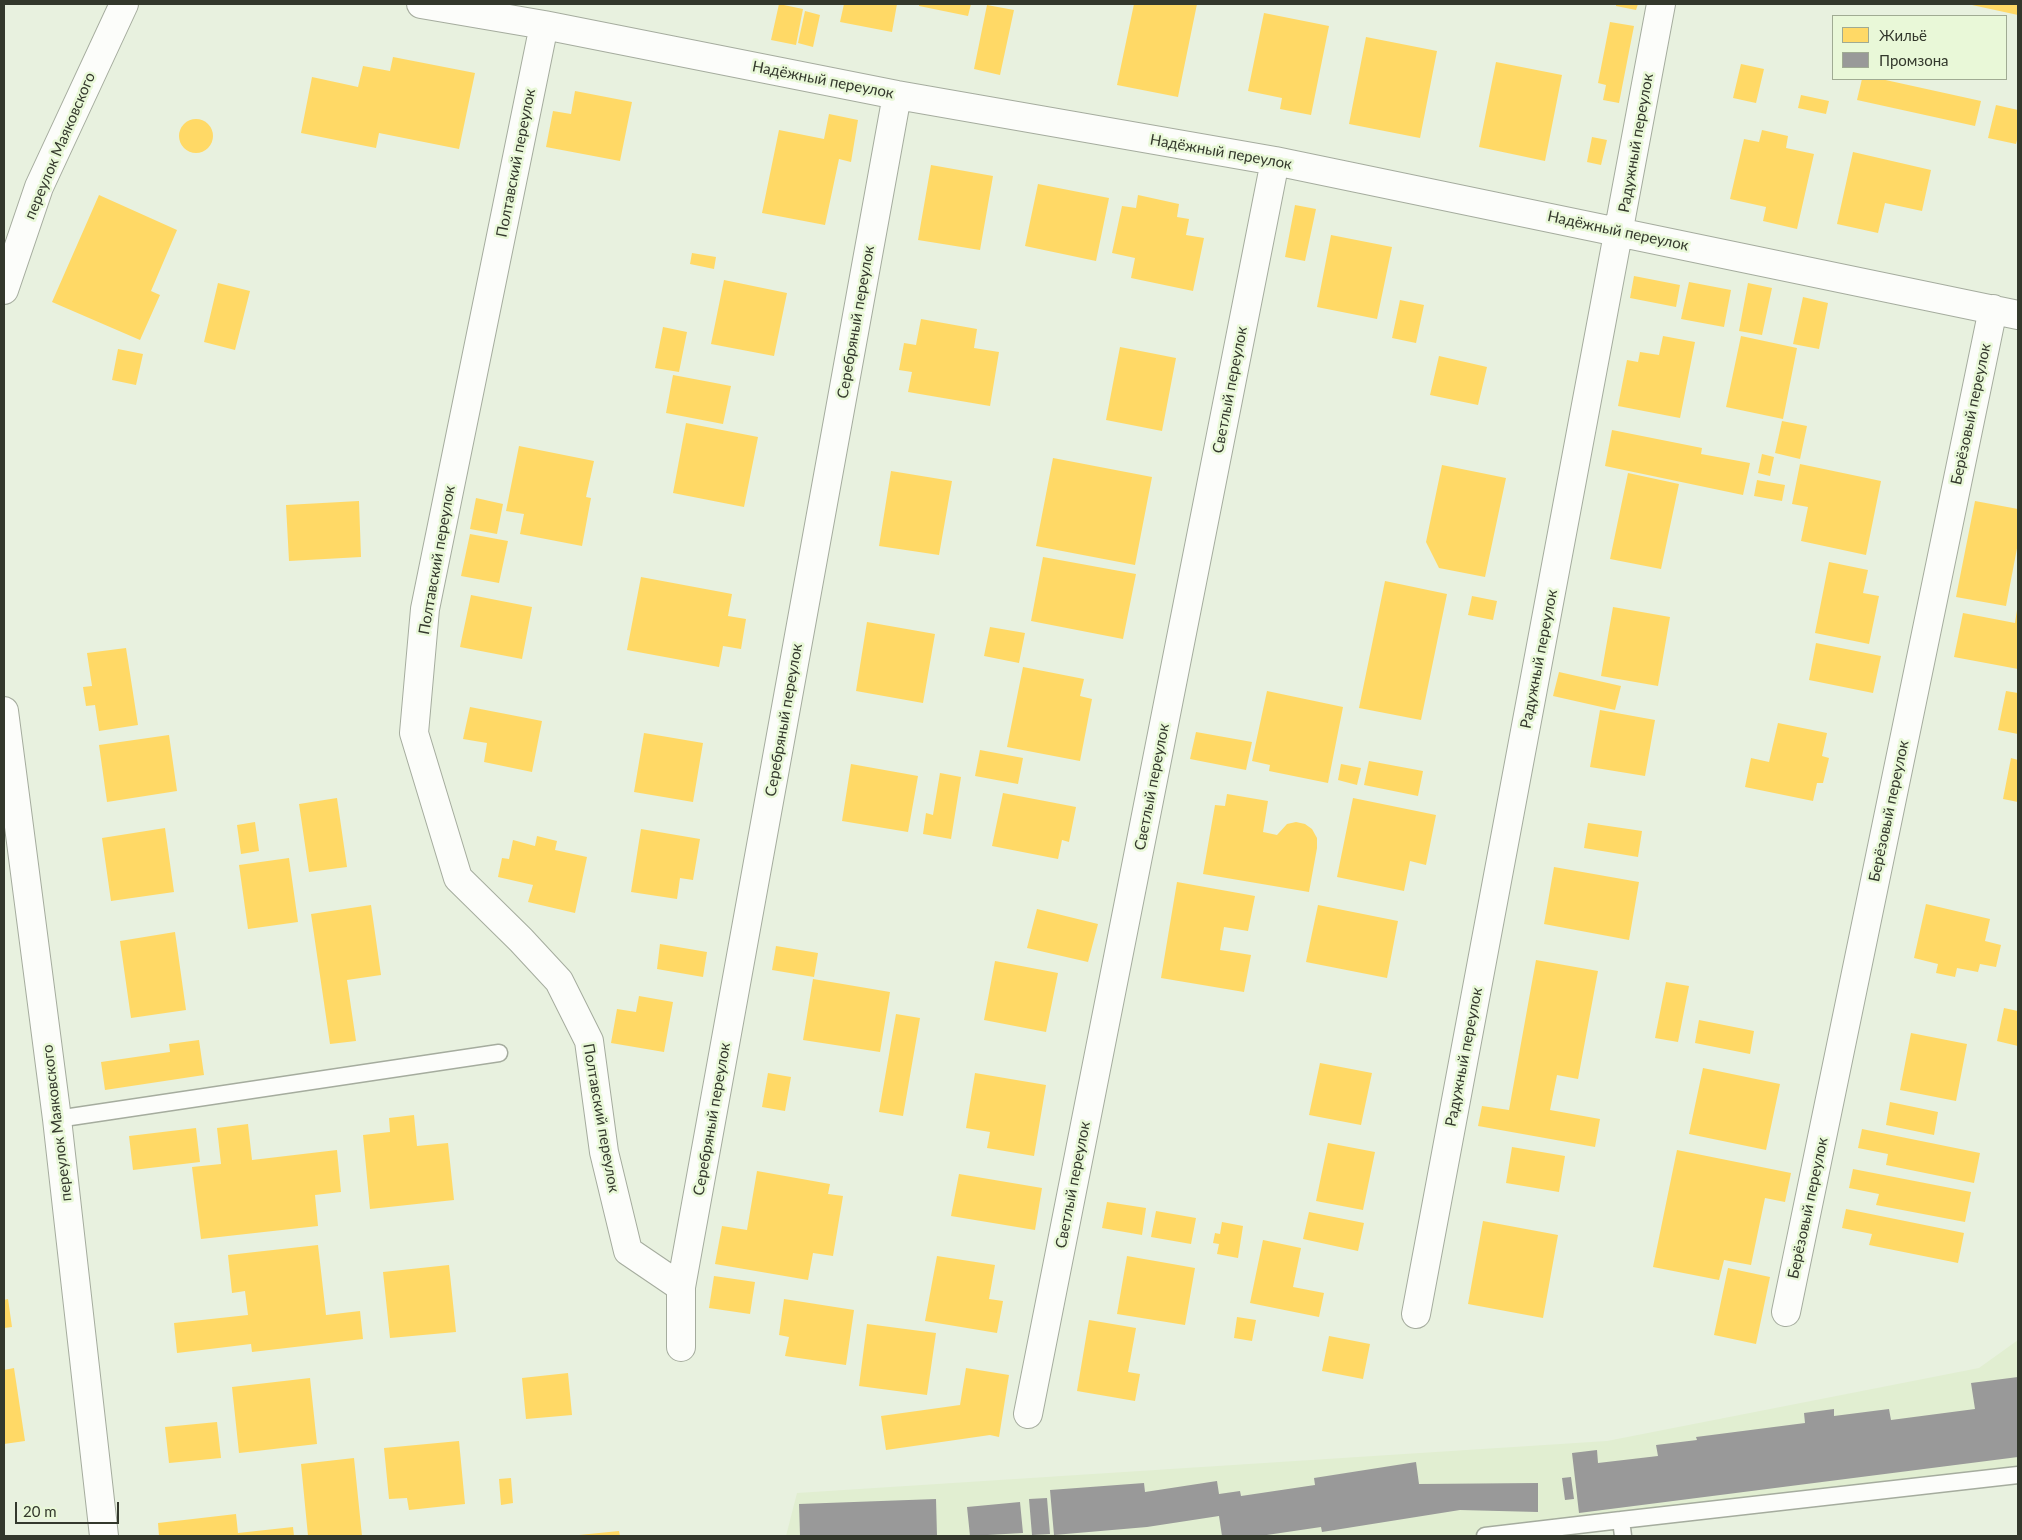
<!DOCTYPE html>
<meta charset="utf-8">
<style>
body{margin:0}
#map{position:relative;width:2022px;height:1540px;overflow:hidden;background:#e8f1df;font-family:Lato,sans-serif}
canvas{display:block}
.frame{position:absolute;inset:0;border:5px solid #33382c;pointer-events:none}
.legend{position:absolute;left:1832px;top:15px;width:175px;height:65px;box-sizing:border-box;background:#e9f8d8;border:1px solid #a0ab93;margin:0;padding:6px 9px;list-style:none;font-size:15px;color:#33382c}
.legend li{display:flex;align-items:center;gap:10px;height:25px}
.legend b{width:25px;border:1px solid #a0ab93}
.scale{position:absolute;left:15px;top:1502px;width:104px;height:22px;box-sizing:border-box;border:2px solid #33382c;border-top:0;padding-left:6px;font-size:15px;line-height:18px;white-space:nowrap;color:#33382c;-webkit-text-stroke:4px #e9f8d8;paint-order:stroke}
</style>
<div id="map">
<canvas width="2022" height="1540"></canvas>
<div class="frame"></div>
<ul class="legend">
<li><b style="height:14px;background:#ffd966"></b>Жильё</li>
<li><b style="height:14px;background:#999"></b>Промзона</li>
</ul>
<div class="scale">20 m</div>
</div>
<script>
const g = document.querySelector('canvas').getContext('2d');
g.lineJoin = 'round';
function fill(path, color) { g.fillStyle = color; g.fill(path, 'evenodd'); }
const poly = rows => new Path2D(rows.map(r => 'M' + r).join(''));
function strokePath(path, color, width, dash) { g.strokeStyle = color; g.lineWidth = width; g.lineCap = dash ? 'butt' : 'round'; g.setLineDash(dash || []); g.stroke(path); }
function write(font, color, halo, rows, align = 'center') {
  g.font = font + ' Lato,sans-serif'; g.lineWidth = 5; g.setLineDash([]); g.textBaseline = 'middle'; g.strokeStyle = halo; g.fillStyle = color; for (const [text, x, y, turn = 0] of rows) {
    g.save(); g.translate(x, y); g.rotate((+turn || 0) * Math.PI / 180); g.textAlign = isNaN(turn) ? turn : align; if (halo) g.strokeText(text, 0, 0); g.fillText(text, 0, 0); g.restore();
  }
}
fill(poly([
 [2018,1340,2018,1473,1509,1536,786,1536,797,1493,1607,1441,1979,1368]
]), '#e1eed1');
fill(poly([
 [779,4,803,9,796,45,771,40],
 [844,4,897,4,892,32,840,22],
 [919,4,971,4,968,16,919,6],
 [1134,4,1197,4,1178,97,1117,85],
 [1616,4,1638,4,1636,10,1616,6],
 [1972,4,2018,4,2018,15,1972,5],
 [987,5,1014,10,1000,75,974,69],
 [805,11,820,15,813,47,798,43],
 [1264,13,1329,26,1311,115,1280,109,1282,98,1248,91],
 [1610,22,1634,26,1619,103,1603,100,1606,85,1598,83],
 [1366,37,1437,51,1420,138,1349,124],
 [393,57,475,73,459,149,379,133,376,148,301,133,312,77,358,87,363,66,390,71],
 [1496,62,1562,75,1545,161,1479,147],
 [1741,64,1764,69,1756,103,1733,98],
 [1862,79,1881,79,1981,101,1975,126,1857,100],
 [575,91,632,102,620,161,546,147,553,111,571,114],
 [1801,95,1829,101,1826,114,1798,108],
 [1996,105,2018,110,2018,136,2016,144,1988,138],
 [829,114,858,120,851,162,839,159,825,225,762,213,779,130,824,139],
 '179 136a17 17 0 1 1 34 0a17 17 0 1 1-34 0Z',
 [1762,130,1788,136,1786,148,1814,154,1797,229,1763,221,1766,207,1730,199,1744,139,1759,142],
 [1592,137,1607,140,1601,165,1587,162],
 [1853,152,1931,170,1922,211,1885,203,1878,233,1837,224],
 [931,165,993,176,980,250,918,240],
 [1038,184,1109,198,1096,261,1025,246],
 [99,195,177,230,151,291,160,295,140,340,52,302],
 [1138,195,1179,204,1177,217,1189,219,1186,235,1204,238,1193,291,1131,278,1135,258,1112,253,1122,206,1136,208],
 [1295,205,1316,209,1305,261,1285,257],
 [1331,235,1392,247,1377,319,1317,307],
 [692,253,716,257,714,269,690,264],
 [1634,276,1680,285,1676,307,1630,298],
 [724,280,787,293,774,356,711,344],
 [1689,282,1731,290,1724,327,1681,319],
 [218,283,250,291,235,350,204,342],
 [1748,283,1772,288,1762,335,1739,331],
 [1803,297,1828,303,1819,349,1793,344],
 [1400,300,1424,305,1416,343,1392,338],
 [921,319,977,329,974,348,999,352,990,406,908,392,912,372,899,370,904,343,916,345],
 [663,327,687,332,679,372,655,368],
 [1663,336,1695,342,1680,418,1618,406,1627,360,1638,362,1640,352,1659,355],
 [1741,336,1797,348,1783,419,1726,407],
 [1120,347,1176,358,1162,431,1106,420],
 [118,349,143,354,136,385,112,380],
 [1439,356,1487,367,1478,405,1430,395],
 [673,375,731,386,723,424,666,413],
 [1782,421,1807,426,1800,459,1775,453],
 [686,423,758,437,744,507,673,493],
 [1612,430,1702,448,1701,454,1750,463,1743,495,1605,466],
 [519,446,594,461,586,497,591,498,582,546,520,534,524,514,506,511],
 [1762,454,1774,457,1770,476,1758,473],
 [1053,458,1152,477,1135,565,1036,546],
 [1800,464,1881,481,1866,555,1801,541,1808,507,1792,504],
 [1442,465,1506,478,1485,577,1439,568,1426,542],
 [891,471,952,481,939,555,879,546],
 [1628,473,1679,484,1661,569,1610,559],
 [1757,480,1785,485,1782,501,1754,496],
 [476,498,503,504,497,534,470,529],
 [359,501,361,557,289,561,286,505],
 [1975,501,2018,509,2018,543,2006,606,1956,597],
 [470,534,508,541,499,583,461,576],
 [1043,557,1136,574,1123,639,1031,621],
 [1829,562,1868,570,1863,593,1879,596,1869,644,1815,633],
 [641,577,732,594,728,616,746,619,741,649,723,646,719,667,627,650],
 [1385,581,1447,594,1421,720,1359,708],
 [471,595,532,607,522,659,460,647],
 [1472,596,1497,601,1493,620,1468,615],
 [1613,607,1670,617,1658,686,1601,676],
 [2017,610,2018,669,1954,657,1963,613,2015,623],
 [867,622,935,634,923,703,856,691],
 [990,627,1025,633,1019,663,984,656],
 [1816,643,1881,656,1873,693,1809,680],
 [126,648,138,725,99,731,95,705,86,706,83,687,92,686,87,653],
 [1023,667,1084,679,1080,696,1092,699,1080,761,1007,747],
 [1559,672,1621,686,1615,710,1553,696],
 [1267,691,1343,707,1328,783,1269,771,1270,765,1252,761],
 [2006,691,2018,693,2018,734,1998,730],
 [470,707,542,721,532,772,484,762,487,743,463,739],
 [1600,710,1655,720,1645,776,1590,767],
 [1778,723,1827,733,1822,756,1829,758,1823,783,1817,783,1813,801,1745,787,1751,758,1769,762],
 [1196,732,1252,742,1246,770,1190,759],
 [644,733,703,743,693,802,634,792],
 [169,735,177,791,107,802,99,745],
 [980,750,1023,758,1018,784,975,776],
 [2011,758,2018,760,2018,802,2003,799],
 [1369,761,1423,771,1418,796,1364,785],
 [851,764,918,776,908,832,842,821],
 [1341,764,1361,768,1357,785,1338,780],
 [940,773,961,777,951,839,923,834,926,813,933,815],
 [1003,793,1076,807,1069,842,1062,840,1058,859,992,846],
 [1227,794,1268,801,1263,832,1277,835,1287,824,1296,822,1305,824,1312,829,1317,838,1317,848,1309,892,1203,874,1215,805,1225,806],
 [337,798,347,867,309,872,299,804],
 [1353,798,1436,815,1426,865,1410,861,1404,891,1337,877],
 [255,822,259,851,241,854,237,825],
 [1588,823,1642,831,1638,857,1584,848],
 [165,828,174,892,111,901,102,838],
 [641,829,700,839,693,880,680,878,677,899,631,892],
 [537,836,557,841,555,850,587,857,575,913,528,902,533,885,498,877,502,858,509,859,513,840,535,846],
 [289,858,298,922,248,929,239,865],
 [1554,867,1639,882,1629,940,1544,924],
 [1177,882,1255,896,1248,931,1224,927,1220,950,1251,955,1244,992,1161,978],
 [1926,904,1990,919,1985,941,2001,945,1996,967,1980,964,1978,972,1957,968,1955,977,1936,973,1938,964,1914,958],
 [371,905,381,975,347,980,356,1041,330,1044,311,914],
 [1318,905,1398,921,1387,978,1306,962],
 [1037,909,1098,924,1088,962,1027,948],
 [175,932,186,1010,131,1018,120,941],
 [660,944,707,952,703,977,657,969],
 [776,946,818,953,814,977,772,970],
 [1536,960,1598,971,1578,1079,1557,1075,1550,1110,1600,1119,1595,1147,1478,1126,1482,1106,1509,1110],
 [995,961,1058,973,1046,1032,984,1020],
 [813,979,890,992,880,1052,803,1040],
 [1666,982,1689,986,1678,1042,1655,1038],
 [639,996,673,1002,664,1052,611,1043,617,1009,636,1012],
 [2004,1008,2018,1011,2018,1046,1997,1041],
 [896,1014,920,1018,903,1116,879,1112],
 [1699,1020,1754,1031,1750,1054,1695,1043],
 [1911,1033,1967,1044,1956,1101,1900,1090],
 [199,1040,204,1075,105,1090,101,1062,170,1052,169,1044],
 [1320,1063,1372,1073,1361,1125,1309,1115],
 [1703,1068,1780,1084,1766,1150,1689,1134],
 [768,1073,791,1077,785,1111,762,1107],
 [975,1073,1046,1085,1034,1156,987,1148,990,1132,966,1128],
 [1890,1102,1938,1112,1934,1135,1886,1125],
 [414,1115,417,1146,448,1143,454,1200,370,1209,363,1135,390,1132,389,1118],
 [248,1124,252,1160,337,1150,341,1192,315,1195,318,1226,201,1239,192,1167,221,1164,217,1128],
 [196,1128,200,1162,133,1170,129,1136],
 [1862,1129,1980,1153,1974,1183,1886,1165,1888,1154,1858,1148],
 [1328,1143,1375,1152,1363,1210,1316,1201],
 [1512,1147,1565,1156,1559,1192,1506,1183],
 [1677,1150,1791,1173,1785,1202,1765,1198,1751,1265,1724,1260,1719,1280,1653,1267],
 [1853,1169,1971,1192,1965,1222,1876,1205,1879,1194,1849,1188],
 [757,1171,830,1184,828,1194,843,1196,833,1256,813,1253,808,1280,715,1264,722,1226,747,1230],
 [959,1174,1042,1188,1035,1230,951,1216],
 [1107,1202,1146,1208,1142,1235,1102,1228],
 [1846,1209,1964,1233,1958,1263,1869,1245,1872,1234,1842,1228],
 [1156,1211,1196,1218,1191,1244,1151,1237],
 [1309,1212,1364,1223,1358,1251,1303,1239],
 [1483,1221,1558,1235,1543,1318,1468,1304],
 [1222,1222,1243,1226,1238,1258,1217,1254,1219,1244,1213,1243,1215,1233,1220,1234],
 [1263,1240,1301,1248,1293,1287,1324,1293,1319,1317,1250,1303],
 [318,1245,326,1315,360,1311,363,1339,252,1352,251,1344,177,1353,174,1323,248,1315,245,1291,232,1293,228,1255],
 [937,1256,995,1265,989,1299,1003,1301,997,1333,925,1321],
 [1127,1256,1195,1268,1185,1325,1117,1314],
 [449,1265,456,1332,390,1338,383,1272],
 [1728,1268,1770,1277,1756,1344,1714,1335],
 [714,1276,755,1282,750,1314,709,1308],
 [8,1299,12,1327,4,1328,4,1300],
 [784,1299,854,1310,846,1365,785,1356,789,1337,779,1335],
 [1237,1317,1256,1320,1252,1341,1234,1338],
 [1089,1320,1136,1328,1128,1372,1140,1374,1135,1401,1077,1391],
 [867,1324,936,1333,927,1395,859,1386],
 [1329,1336,1370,1344,1363,1379,1322,1371],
 [14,1368,25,1441,4,1444,4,1370],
 [966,1368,1009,1375,999,1437,990,1435,886,1450,881,1416,960,1405],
 [568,1373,572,1415,526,1419,522,1378],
 [310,1378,317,1444,239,1453,232,1387],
 [217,1422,221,1458,169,1463,165,1427],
 [459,1441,465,1504,409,1510,407,1498,389,1499,384,1448],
 [354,1458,362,1536,308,1536,301,1464],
 [511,1478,513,1503,501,1505,499,1479],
 [236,1514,238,1533,293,1527,294,1536,159,1536,158,1523],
 [619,1531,620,1536,579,1536,579,1535]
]), '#ffd966');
fill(poly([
 [2018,1377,2018,1457,1579,1513,1572,1453,1597,1450,1598,1463,1658,1456,1656,1445,1697,1440,1696,1437,1805,1423,1804,1413,1834,1409,1834,1416,1889,1409,1891,1420,1975,1409,1971,1383],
 [1416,1462,1419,1484,1538,1483,1538,1512,1460,1510,1322,1532,1321,1527,1260,1536,1222,1536,1219,1516,1147,1527,1054,1535,1050,1490,1144,1483,1145,1492,1217,1481,1219,1494,1240,1491,1241,1496,1315,1485,1314,1478],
 [1571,1477,1574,1499,1565,1500,1562,1478],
 [1047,1498,1050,1534,1032,1535,1029,1499],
 [936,1499,937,1536,800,1536,799,1504],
 [1020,1502,1023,1533,970,1536,967,1507]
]), '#999');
const lane = poly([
 [57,1119,499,1053],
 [1485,1536,1621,1520],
 [1623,1536,1621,1520,2018,1475]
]);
const street = poly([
 [421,4,544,25,897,95,1275,161,2018,315],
 [544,25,425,609,414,733,458,878,521,940,559,981,589,1041,604,1152,628,1251,681,1287],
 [4,290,39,187,124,4],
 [4,711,57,1119,104,1536],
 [1786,1312,1993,309],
 [1416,1314,1661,4],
 [681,1347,681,1287,897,95],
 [1028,1414,1275,161]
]);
strokePath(lane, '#a5ac9e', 19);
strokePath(street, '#a5ac9e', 30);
strokePath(lane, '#fcfdfa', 16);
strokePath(street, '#fcfdfa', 28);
write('15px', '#33382c', '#e9f8d8', [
 ["Надёжный переулок",823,80,11],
 ["Радужный переулок",1636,143,-80],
 ["переулок Маяковского",60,146,-67],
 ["Надёжный переулок",1221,152,10],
 ["Полтавский переулок",516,163,-79],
 ["Надёжный переулок",1618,231,12],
 ["Серебряный переулок",856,322,-80],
 ["Светлый переулок",1230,390,-79],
 ["Берёзовый переулок",1971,414,-78],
 ["Полтавский переулок",437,560,-80],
 ["Радужный переулок",1539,659,-79],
 ["Серебряный переулок",784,720,-80],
 ["Светлый переулок",1152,787,-79],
 ["Берёзовый переулок",1889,811,-78],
 ["Радужный переулок",1464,1057,-79],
 ["Полтавский переулок",601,1118,80],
 ["Серебряный переулок",712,1119,-80],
 ["переулок Маяковского",57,1123,-97],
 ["Светлый переулок",1073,1185,-79],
 ["Берёзовый переулок",1808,1208,-78]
]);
</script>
